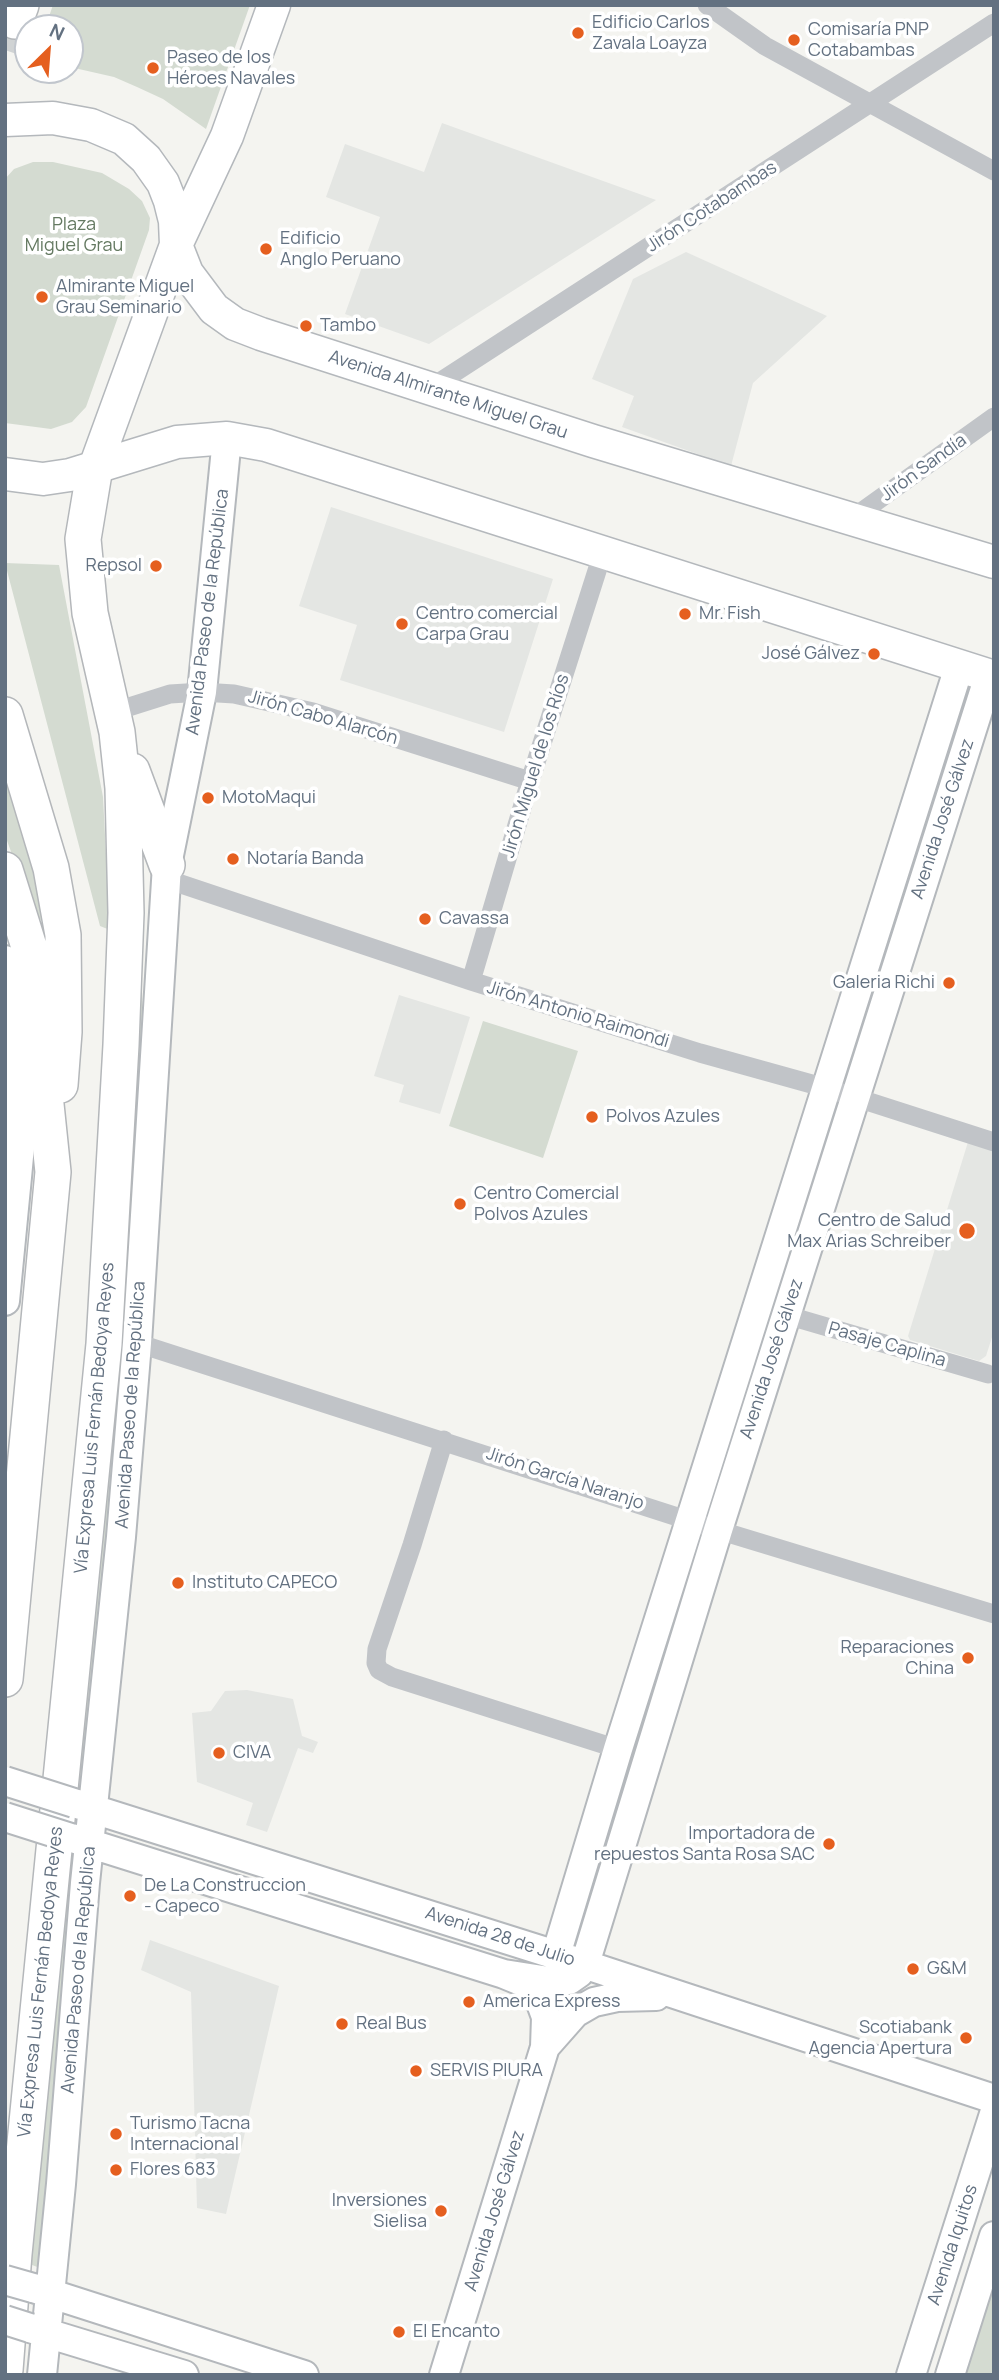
<!DOCTYPE html>
<meta charset="utf-8">
<style>
body{margin:0}
#map{position:relative;width:999px;height:2380px;overflow:hidden;background:#f4f4f0;font-family:Manrope,sans-serif}
canvas{display:block}
.frame{position:absolute;inset:0;border:7px solid #637181;pointer-events:none}
.north{position:absolute;left:14px;top:14px;width:70px;height:70px;box-sizing:border-box;background:#fff;border:2px solid #c1c6cd;border-radius:50%;rotate:25deg;font-size:19px;font-weight:700;line-height:28px;text-align:center;color:#637181}
.north::after{content:'';display:block;margin:auto;width:24px;height:32px;background:#e55f1f;clip-path:polygon(50% 0,100% 100%,50% 72%,0 100%)}
</style>
<div id="map">
<canvas width="999" height="2380"></canvas>
<div class="frame"></div>
<div class="north">N</div>
</div>
<script>
const g = document.querySelector('canvas').getContext('2d');
g.lineJoin = 'round';
function fill(path, color) { g.fillStyle = color; g.fill(path, 'evenodd'); }
const poly = rows => new Path2D(rows.map(r => 'M' + r).join(''));
function strokePath(path, color, width, dash) { g.strokeStyle = color; g.lineWidth = width; g.lineCap = dash ? 'butt' : 'round'; g.setLineDash(dash || []); g.stroke(path); }
function write(font, color, halo, rows, align = 'center') {
  g.font = font + ' Manrope,sans-serif'; g.lineWidth = 7; g.setLineDash([]); g.textBaseline = 'middle'; g.strokeStyle = halo; g.fillStyle = color; for (const [text, x, y, turn = 0] of rows) {
    g.save(); g.translate(x, y); g.rotate((+turn || 0) * Math.PI / 180); g.textAlign = isNaN(turn) ? turn : align; if (halo) g.strokeText(text, 0, 0); g.fillText(text, 0, 0); g.restore();
  }
}
fill(poly([
 [442,123,656,200,429,344,345,314,380,217,326,197,345,144,424,172],
 [686,252,827,316,753,383,731,466,622,427,634,396,592,379,633,279],
 [331,507,553,579,504,732,340,680,357,625,299,606],
 [399,995,470,1017,440,1114,399,1102,404,1085,374,1076],
 [968,1142,994,1151,994,1331,986,1356,979,1361,910,1340,908,1336],
 [247,1690,293,1699,302,1736,318,1742,313,1753,298,1748,267,1832,246,1825,253,1803,197,1782,192,1713,211,1711,225,1691],
 [150,1940,279,1986,226,2214,197,2208,191,1992,141,1970]
]), '#e4e6e3');
fill(poly([
 [53,5,250,5,206,129,163,99,137,87,114,77,70,67,70,28,45,28],
 [33,162,53,162,102,173,129,189,142,201,150,218,149,230,86,407,72,422,51,429,5,423,5,179,14,169],
 [5,563,59,565,103,797,110,930,100,926],
 [5,771,47,918,36,921,5,835],
 [141,958,145,1085,87,1776,72,1770],
 [483,1021,578,1051,543,1158,449,1126],
 [825,1123,836,1127,720,1497,710,1493],
 [689,1558,699,1561,587,1921,577,1917],
 [64,1858,80,1863,45,2270,27,2263],
 [994,2295,994,2375,960,2375,985,2297]
]), '#d4dbd1');
strokePath(poly([
 [5,50,15,21]
]), '#d0d3d4', 35, [35, 18]);
const secondary = poly([
 [5,960,11,981,20,1059,21,1136,5,1301],
 [77,1804,556,1955,994,2099],
 [72,1838,504,1974,526,1983,539,1998,546,2017,545,2047,444,2375],
 [556,1955,618,1749,959,667],
 [504,1974,555,1982,569,1980,579,1973,585,1964,718,1530,989,676],
 [545,2047,575,2013,594,2002,617,1997,656,1996],
 [33,2288,304,2375],
 [30,2328,184,2375],
 [42,2375,61,2184,85,1883,121,1537,137,1343,167,865,202,692,227,438],
 [911,2375,994,2114],
 [950,2375,994,2236]
]);
const primary = poly([
 [5,120,53,118,91,125,124,139,146,159,163,183,170,201,175,221,176,245,187,273,214,309,235,324,261,334,593,441,994,562],
 [95,467,176,245,227,136,274,5],
 [5,474,43,479,70,475,177,442,227,438,266,445,994,677]
]);
const highway = poly([
 [15,21,21,5],
 [5,715,51,868,63,935,64,1032,60,1085],
 [132,771,167,865],
 [5,870,30,950,53,1172,5,1679],
 [5,2370,14,2254,104,1344,121,1045,126,913,123,788,117,732,90,613,83,539,95,467]
]);
strokePath(secondary, '#b4b8bc', 32);
strokePath(primary, '#b4b8bc', 35);
strokePath(highway, '#b4b7ba', 38);
strokePath(poly([
 [707,5,765,46,994,171],
 [429,389,994,23],
 [853,518,994,417],
 [113,712,170,694,202,692,234,694,313,712,530,781],
 [166,879,471,981,700,1053,826,1088,994,1142],
 [471,981,530,781,603,552],
 [786,1315,988,1374],
 [137,1343,718,1530,994,1614],
 [444,1440,412,1545,377,1649,376,1663,379,1670,392,1677,618,1749]
]), '#c1c4c8', 19);
strokePath(secondary, '#fff', 28);
strokePath(primary, '#fff', 32);
strokePath(highway, '#fff', 35);
const secondaryBridge = poly([
 [5,1781,74,1803],
 [5,1817,71,1838],
 [5,2280,33,2288],
 [5,2320,30,2328]
]);
strokePath(secondaryBridge, '#b4b8bc', 32, []);
strokePath(secondaryBridge, '#fff', 28);
for (const [x, y, r, color] of [
 [578,33,7,"#e55f1f"],
 [794,40,7,"#e55f1f"],
 [153,68,7,"#e55f1f"],
 [266,249,7,"#e55f1f"],
 [42,297,7,"#e55f1f"],
 [306,326,7,"#e55f1f"],
 [156,566,7,"#e55f1f"],
 [685,614,7,"#e55f1f"],
 [402,624,7,"#e55f1f"],
 [874,654,7,"#e55f1f"],
 [208,798,7,"#e55f1f"],
 [233,859,7,"#e55f1f"],
 [425,919,7,"#e55f1f"],
 [949,983,7,"#e55f1f"],
 [592,1117,7,"#e55f1f"],
 [460,1204,7,"#e55f1f"],
 [967,1231,9,"#e55f1f"],
 [178,1583,7,"#e55f1f"],
 [968,1658,7,"#e55f1f"],
 [219,1753,7,"#e55f1f"],
 [829,1844,7,"#e55f1f"],
 [130,1896,7,"#e55f1f"],
 [913,1969,7,"#e55f1f"],
 [469,2002,7,"#e55f1f"],
 [342,2024,7,"#e55f1f"],
 [966,2038,7,"#e55f1f"],
 [416,2071,7,"#e55f1f"],
 [116,2134,7,"#e55f1f"],
 [116,2170,7,"#e55f1f"],
 [441,2211,7,"#e55f1f"],
 [399,2332,7,"#e55f1f"]
]) { const dot = new Path2D(); dot.arc(x, y, r, 0, 2 * Math.PI); g.fillStyle = color; g.fill(dot); strokePath(dot, '#fff', 2.5); }
write('18px', '#637181', '#fff', [
 ["Edificio Carlos",592,23],
 ["Zavala Loayza",592,44],
 ["Comisaría PNP",808,30],
 ["Cotabambas",808,51],
 ["Paseo de los",167,58],
 ["Héroes Navales",167,79],
 ["Edificio",280,239],
 ["Anglo Peruano",280,260],
 ["Almirante Miguel",56,287],
 ["Grau Seminario",56,308],
 ["Tambo",320,326],
 ["Repsol",142,566,"right"],
 ["Centro comercial",416,614],
 ["Carpa Grau",416,635],
 ["Mr. Fish",699,614],
 ["José Gálvez",860,654,"right"],
 ["MotoMaqui",222,798],
 ["Notaría Banda",247,859],
 ["Cavassa",439,919],
 ["Galeria Richi",935,983,"right"],
 ["Polvos Azules",606,1117],
 ["Centro Comercial",474,1194],
 ["Polvos Azules",474,1215],
 ["Centro de Salud",951,1221,"right"],
 ["Max Arias Schreiber",951,1242,"right"],
 ["Instituto CAPECO",192,1583],
 ["Reparaciones",954,1648,"right"],
 ["China",954,1669,"right"],
 ["CIVA",233,1753],
 ["Importadora de",815,1834,"right"],
 ["repuestos Santa Rosa SAC",815,1855,"right"],
 ["De La Construccion",144,1886],
 ["- Capeco",144,1907],
 ["G&M",927,1969],
 ["America Express",483,2002],
 ["Real Bus",356,2024],
 ["Scotiabank",952,2028,"right"],
 ["Agencia Apertura",952,2049,"right"],
 ["SERVIS PIURA",430,2071],
 ["Turismo Tacna",130,2124],
 ["Internacional",130,2145],
 ["Flores 683",130,2170],
 ["Inversiones",427,2201,"right"],
 ["Sielisa",427,2222,"right"],
 ["El Encanto",413,2332]
], 'left');
write('18px', '#637181', '#fff', [
 ["Jirón Cotabambas",712,207,-33],
 ["Avenida Almirante Miguel Grau",448,395,18],
 ["Jirón Sandía",924,468,-36],
 ["Avenida Paseo de la República",208,612,-83],
 ["Jirón Cabo Alarcón",323,718,16],
 ["Jirón Miguel de los Ríos",536,766,-73],
 ["Avenida José Gálvez",943,819,-72],
 ["Jirón Antonio Raimondi",578,1015,17],
 ["Pasaje Caplina",887,1345,16],
 ["Avenida José Gálvez",772,1359,-72],
 ["Avenida Paseo de la República",131,1405,-86],
 ["Vía Expresa Luis Fernán Bedoya Reyes",95,1418,-85],
 ["Jirón García Naranjo",565,1479,18],
 ["Avenida 28 de Julio",500,1937,18],
 ["Avenida Paseo de la República",79,1970,-85],
 ["Vía Expresa Luis Fernán Bedoya Reyes",41,1982,-84],
 ["Avenida José Gálvez",495,2211,-73],
 ["Avenida Iquitos",953,2245,-72]
]);
write('18px', '#647961', '#fff', [
 ["Plaza",74,225],
 ["Miguel Grau",74,246]
]);
</script>
